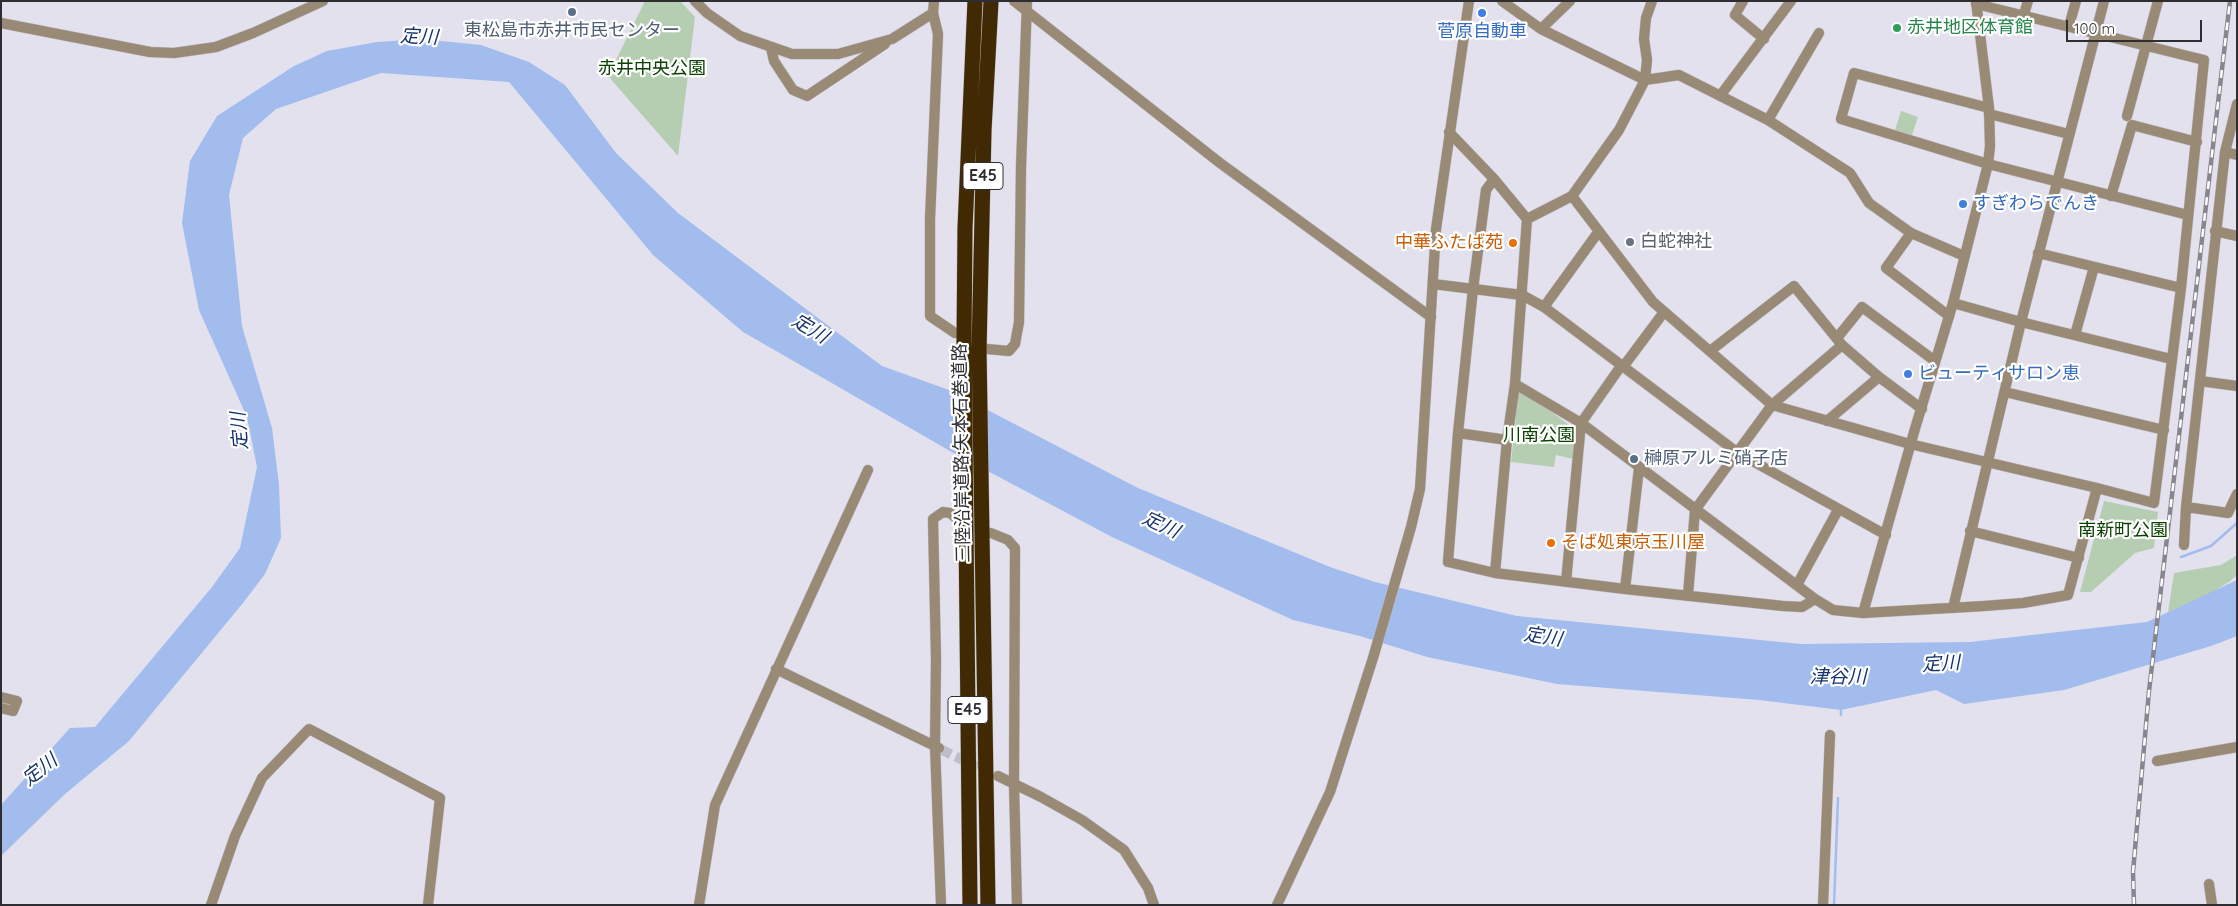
<!DOCTYPE html>
<meta charset="utf-8">
<style>
body{margin:0}
#map{position:relative;width:2238px;height:906px;overflow:hidden;background:#e3e1ed;font-family:Quicksand,sans-serif}
canvas{display:block}
.frame{position:absolute;inset:0;border:2px solid #2e2d31;pointer-events:none}
.scale{position:absolute;left:2066px;top:20px;width:136px;height:22px;box-sizing:border-box;border:2px solid #2e2d31;border-top:0;padding-left:6px;font-size:15px;line-height:18px;white-space:nowrap;color:#2e2d31;-webkit-text-stroke:4px #fff;paint-order:stroke}
</style>
<div id="map">
<canvas width="2238" height="906"></canvas>
<div class="frame"></div>
<div class="scale">100 m</div>
</div>
<script>
const g = document.querySelector('canvas').getContext('2d');
g.lineJoin = 'round';
function fill(path, color) { g.fillStyle = color; g.fill(path, 'evenodd'); }
const poly = rows => new Path2D(rows.map(r => 'M' + r).join(''));
function strokePath(path, color, width, dash) { g.strokeStyle = color; g.lineWidth = width; g.lineCap = dash ? 'butt' : 'round'; g.setLineDash(dash || []); g.stroke(path); }
function write(font, color, halo, rows, align = 'center') {
  g.font = font + ' Quicksand,"Noto Sans JP",sans-serif'; g.lineWidth = 4.5; g.setLineDash([]); g.textBaseline = 'middle'; g.strokeStyle = halo; g.fillStyle = color; for (const [text, x, y, turn = 0] of rows) {
    g.save(); g.translate(x, y); g.rotate((+turn || 0) * Math.PI / 180); g.textAlign = isNaN(turn) ? turn : align; if (halo) g.strokeText(text, 0, 0); g.fillText(text, 0, 0); g.restore();
  }
}
fill(poly([
 [645,1,680,1,695,17,678,156,608,76],
 [1901,111,1918,117,1912,135,1895,130],
 [1519,388,1576,430,1573,459,1556,455,1554,467,1511,462],
 [2104,501,2158,512,2154,548,2135,553,2091,592,2080,592],
 [2237,555,2237,575,2229,582,2207,595,2168,612,2174,573,2221,565]
]), '#b5cdb0');
fill(poly([
 [421,39,481,45,529,62,565,85,616,153,678,213,882,366,949,390,1138,488,1330,567,1375,582,1517,616,1801,644,1970,642,2147,622,2237,580,2237,636,2211,646,2064,690,1964,704,1936,690,1841,710,1759,700,1557,684,1427,657,1360,636,1293,620,1112,537,950,451,743,332,653,255,509,82,381,73,276,109,243,138,229,195,242,326,272,428,279,485,281,538,265,574,243,603,129,741,65,794,1,856,1,805,70,728,95,727,212,587,240,548,257,467,247,417,199,310,182,223,190,161,217,116,294,66,327,51,377,42]
]), '#a2bcee');
strokePath(poly([
 [2181,557,2211,546,2237,523],
 [1841,715,1841,710],
 [1834,905,1838,798]
]), '#a2bcee', 2.5);
strokePath(poly([
 [942,750,990,773]
]), '#bfbdc7', 10, [10, 5]);
const minor = poly([
 [695,1,707,13,740,36,792,54,838,54,892,39,933,13],
 [934,1,933,13,938,34,930,219,930,316,955,333],
 [1014,1,1220,163,1431,317],
 [1502,1,1541,29,1645,80,1679,75,1768,120,1850,173,1869,203,1911,233,1964,256],
 [1743,1,1735,15,1764,39],
 [2024,14,2028,1],
 [2069,26,2076,1],
 [1541,29,1570,1],
 [771,48,774,61,793,90,807,96,885,44],
 [1720,96,1791,1],
 [2237,104,2225,152,2186,507,2228,513,2237,494],
 [1989,108,1854,73,1841,119,1988,164,2188,215],
 [1989,114,2069,134],
 [2127,116,2158,1],
 [1768,120,1819,33],
 [1449,132,1494,179,1527,219,1515,384,1507,440,1495,573],
 [2225,152,2237,155],
 [1494,179,1486,190,1473,289,1458,433,1448,562,1495,573,1625,589,1783,606,1802,607,1815,599,1833,610,1863,613,1984,606,2023,603,2068,595,2097,488,2154,503,2181,288,2204,60,1976,4],
 [1572,196,1653,302,1772,405,1910,444,2097,488],
 [2111,196,2132,125,2197,142],
 [1527,219,1572,196,1619,130,1645,80,1647,60,1644,39,1646,18,1652,1],
 [2215,231,2237,236],
 [1911,233,1886,268,1949,316],
 [2038,253,2181,288],
 [1953,303,2021,322,2171,359],
 [1544,307,1599,231],
 [2075,335,2094,267],
 [1837,338,1862,307,1935,361],
 [987,349,1009,351,1015,344,1019,322,1021,167,1027,1],
 [1710,351,1794,286,1842,345,1879,377,1922,409],
 [1623,367,1664,312],
 [2200,381,2237,386],
 [1515,384,1581,423,1815,599],
 [2005,392,2164,430],
 [1827,421,1879,377],
 [1458,433,1507,440],
 [1970,531,2079,558],
 [991,533,1008,540,1015,548,1014,784,1017,905],
 [2184,545,2186,507],
 [1566,582,1581,423,1621,366],
 [1797,585,1838,510],
 [1625,589,1639,468],
 [1688,595,1695,510,1772,405,1842,345],
 [1953,608,2021,322,2104,1],
 [776,669,939,748],
 [1,697,17,701,13,711,1,708],
 [2157,761,2237,747],
 [998,776,1041,797,1082,820,1124,850,1148,888,1154,905],
 [2209,884,2212,905],
 [211,905,235,836,262,778,309,729,440,798,428,905],
 [699,905,715,805,868,470],
 [941,905,935,746,936,659,933,519,943,512,950,513,956,518],
 [1823,905,1830,735]
]);
const tertiary = poly([
 [1,23,150,52,174,53,216,47,253,33,323,1],
 [1433,284,1522,295,1544,307,1738,453,1886,535],
 [1863,613,1914,432,1953,303,1988,164,1990,146,1989,108,1976,1],
 [1277,905,1330,792,1373,658,1411,527,1420,489,1436,229,1469,1]
]);
const motorway = poly([
 [970,905,964,342,965,228,975,1],
 [988,905,979,350,984,130,991,1]
]);
strokePath(minor, '#bfbdc7', 11);
strokePath(tertiary, '#bfbdc7', 11);
strokePath(motorway, '#bfbdc7', 16);
strokePath(minor, '#998a76', 10);
strokePath(tertiary, '#998a76', 10);
strokePath(motorway, '#412a03', 15);
const rail = poly([
 [2134,905,2133,872,2149,691,2230,1]
]);
strokePath(rail, '#87858d', 4.5);
strokePath(rail, '#fff', 2.5, [8]);
for (const [x, y, r, color] of [
 [572,12,5,"#5c6f8a"],
 [1482,13,5,"#3f7fe0"],
 [1897,28,5,"#2e9e5b"],
 [1963,204,5,"#3f7fe0"],
 [1630,242,5,"#6b7280"],
 [1513,243,5,"#e8710a"],
 [1908,374,5,"#3f7fe0"],
 [1634,459,5,"#5c6f8a"],
 [1551,543,5,"#e8710a"]
]) { const dot = new Path2D(); dot.arc(x, y, r, 0, 2 * Math.PI); g.fillStyle = color; g.fill(dot); strokePath(dot, '#fff', 2); }
for (const [x, y, w] of [
 [983,176,40],
 [968,710,40]
]) { const box = new Path2D(); box.roundRect(x - w / 2, y - 13.5, w, 27, 4); g.fillStyle = '#fff'; g.fill(box); strokePath(box, '#2e2d31', 1); }
write('bold 16px', '#2e2d31', null, [
 ["E45",983,176],
 ["E45",968,710]
]);
write('18px', '#27864d', '#fff', [
 ["赤井地区体育館",1907,28]
], 'left');
write('18px', '#4e5e75', '#fff', [
 ["東松島市赤井市民センター",572,31],
 ["榊原アルミ硝子店",1644,459,"left"]
]);
write('18px', '#366cbe', '#fff', [
 ["菅原自動車",1482,32,"center"],
 ["すぎわらでんき",1973,204],
 ["ビューティサロン恵",1918,374]
], 'left');
write('18px', '#0b4100', '#fff', [
 ["赤井中央公園",652,69],
 ["川南公園",1539,436],
 ["南新町公園",2123,531]
]);
write('18px', '#5b616d', '#fff', [
 ["白蛇神社",1640,242]
], 'left');
write('18px', '#c56008', '#fff', [
 ["中華ふたば苑",1503,243],
 ["そば処東京玉川屋",1561,543,"left"]
], 'right');
write('18px', '#2e2d31', '#fff', [
 ["三陸沿岸道路;矢本石巻道路",962,453,-91]
]);
write('italic 19px', '#17336d', '#fff', [
 ["定川",419,37,3],
 ["定川",810,329,31],
 ["定川",240,431,-95],
 ["定川",1161,525,25],
 ["定川",1543,637,9],
 ["定川",1941,664,-3],
 ["津谷川",1838,677],
 ["定川",40,770,-38]
]);
</script>
